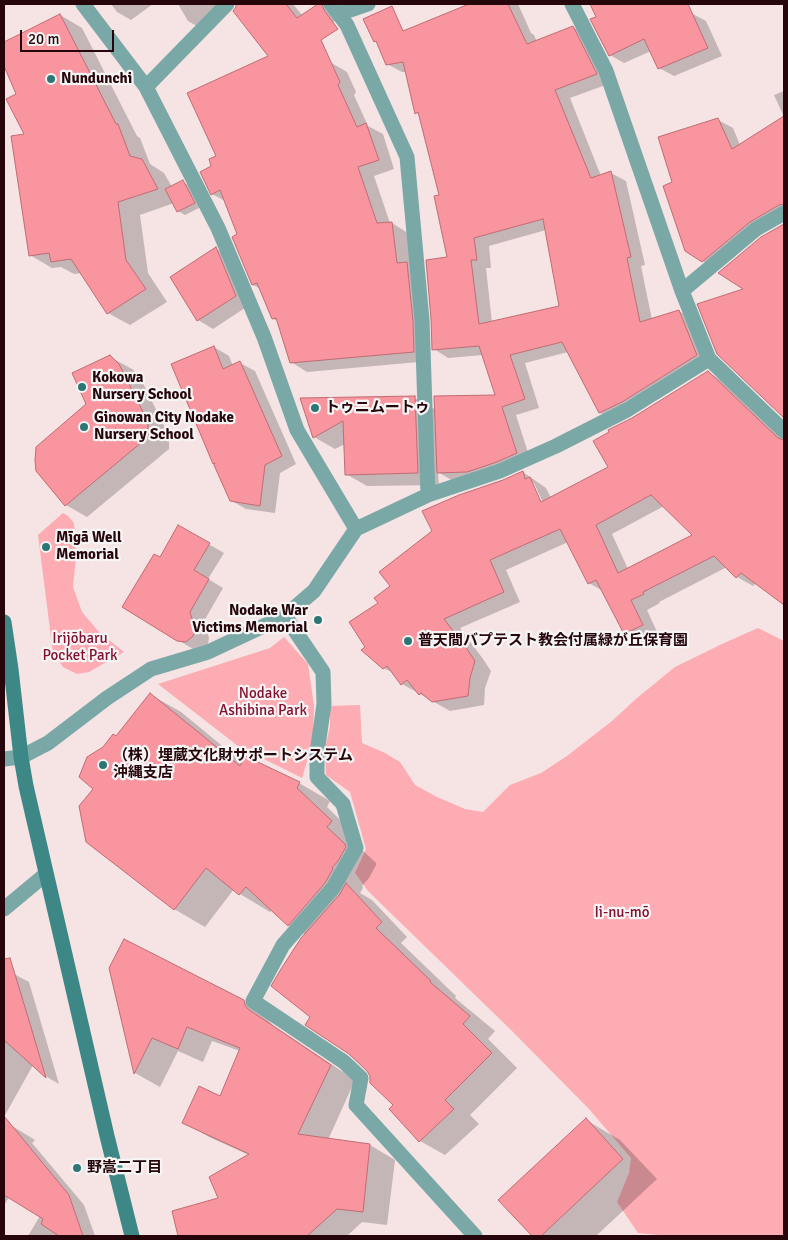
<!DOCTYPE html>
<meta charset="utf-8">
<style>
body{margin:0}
#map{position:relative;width:788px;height:1240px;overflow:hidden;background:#f6e3e4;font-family:Signika,sans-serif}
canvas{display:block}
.frame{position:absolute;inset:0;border:5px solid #26060b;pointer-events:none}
.scale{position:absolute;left:20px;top:30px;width:94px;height:22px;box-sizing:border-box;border:2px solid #26060b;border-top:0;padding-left:6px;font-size:15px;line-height:18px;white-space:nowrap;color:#26060b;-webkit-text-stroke:4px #f5f5f5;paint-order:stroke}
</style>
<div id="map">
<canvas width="788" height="1240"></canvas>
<div class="frame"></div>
<div class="scale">20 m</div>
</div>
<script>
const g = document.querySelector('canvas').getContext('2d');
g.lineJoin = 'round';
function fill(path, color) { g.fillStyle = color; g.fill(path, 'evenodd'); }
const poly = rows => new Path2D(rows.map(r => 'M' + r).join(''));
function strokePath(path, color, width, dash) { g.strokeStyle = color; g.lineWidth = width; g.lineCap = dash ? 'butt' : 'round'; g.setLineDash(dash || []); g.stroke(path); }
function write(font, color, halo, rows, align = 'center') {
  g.font = font + ' Signika,"Noto Sans JP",sans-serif'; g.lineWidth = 4.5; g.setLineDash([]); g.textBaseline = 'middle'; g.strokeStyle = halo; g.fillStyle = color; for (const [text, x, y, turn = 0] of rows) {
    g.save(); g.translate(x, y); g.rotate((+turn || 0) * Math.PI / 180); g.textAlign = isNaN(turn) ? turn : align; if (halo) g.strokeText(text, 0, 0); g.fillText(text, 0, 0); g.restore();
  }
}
fill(poly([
 [63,513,68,516,74,523,76,557,73,587,82,612,99,632,124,652,89,672,77,674,63,667,53,653,38,535],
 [758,628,784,641,784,1236,661,1236,659,1235,638,1233,617,1202,629,1173,631,1158,589,1109,512,1031,368,891,355,873,366,849,350,792,326,775,325,749,330,726,330,706,360,705,362,743,385,753,400,762,415,785,437,797,465,809,483,812,510,785,541,773,567,756,612,721,637,698,675,667,722,644],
 [284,637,308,664,314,706,313,741,302,778,238,746,158,684,270,648]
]), '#fcacb2');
fill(poly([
 [111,4,153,4,131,20,117,12],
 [178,4,218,4,202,29,188,21],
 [237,4,293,4,310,25,237,7],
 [320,4,325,4,335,21,322,28,308,13],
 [483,4,518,4,531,33,534,35,537,42,573,27,588,36,611,83,570,98,601,176,611,173,626,181,645,265,641,266,652,320,679,311,694,320,712,364,615,421,600,413,568,352,525,363,539,408,516,415,531,462,453,481,438,472,439,485,367,486,346,474,345,444,335,449,314,437,302,399,415,398,436,410,497,397,483,355,448,358,434,349,449,258,440,196,420,115,416,113,407,72,402,72,387,64,423,30],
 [546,230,560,307,492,323,486,268,491,268,489,246],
 [598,4,684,4,690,13,691,13,706,21,722,56,674,76,659,68,651,51,624,63,610,55,609,22],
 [60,15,82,28,137,136,140,138,150,164,164,173,172,187,183,182,190,186,201,207,185,215,178,211,174,203,140,215,148,273,167,302,130,325,108,313,82,273,74,274,61,267,52,268,30,255,26,135,18,95,4,63,4,43],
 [330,62,347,72,356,92,354,95,368,126,383,134,394,169,374,176,390,223,392,223,408,233,430,361,307,372,291,362,278,321,273,319,261,289,253,285,234,238,238,234,225,201,212,194,213,166,218,157],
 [784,91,784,117,774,95],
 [718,120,733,128,740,145,780,120,784,123,784,219,765,230,718,270,703,261,673,182],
 [784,224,784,417,718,353,746,289,762,238],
 [216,249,231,257,251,304,213,329,198,320],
 [214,347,229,356,233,366,240,363,255,371,296,464,280,473,275,513,246,509,230,500,216,464,214,463],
 [110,357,132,369,140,377,169,436,169,449,87,517,66,505],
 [708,372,724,382,784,439,784,604,756,583,753,586,737,577,727,567,659,602,660,603,647,610,658,634,642,642,625,633,603,591,589,583,568,542,506,570,520,602,460,628,483,659,491,671,485,688,484,705,450,711,402,684,394,673,383,668,367,647,380,603,392,586,503,481,523,472,546,488,551,498,610,468,633,419],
 [531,483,534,483,545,507,542,508],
 [664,506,694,535,628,569,612,534],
 [179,527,224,553,208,579,223,588,204,621,209,638,208,644,201,650,193,649,178,640],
 [151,695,181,712,243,763,299,783,330,801,327,807,361,840,357,845,376,863,376,865,369,878,362,886,363,888,360,893,372,900,407,937,401,943,456,996,455,998,495,1031,488,1039,517,1068,470,1115,479,1124,445,1155,420,1141,368,1070,312,1016,306,935,288,925,272,910,270,912,240,894,234,889,205,927,174,909,95,789,104,748,116,737],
 [110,968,243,1001,269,1016,269,1021,273,1025,355,1080,328,1140,370,1145,395,1160,387,1225,362,1222,347,1236,180,1236,173,1211,219,1199,249,1155,209,1137,184,1122,221,1098,240,1051,212,1041,203,1062,178,1051,160,1087,135,1073],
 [4,970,14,974,29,982,59,1084,47,1077,33,1065,4,1117],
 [586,1120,620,1140,657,1179,596,1236,534,1236,500,1200],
 [4,1121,35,1140,32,1143,84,1205,95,1236,28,1236,40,1216,9,1197,4,1206]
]), '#0003');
const building = poly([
 [236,4,286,4,297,18,318,4,322,4,324,10,338,29,321,40,340,82,338,85,357,127,366,123,379,160,358,167,377,223,392,222,397,263,407,262,413,321,414,352,290,363,276,318,272,319,257,283,252,285,232,237,237,234,220,190,211,195,200,172,211,166,209,159,216,156,187,93,268,56,233,11,236,7,236,4],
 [469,4,508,4,527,44,573,26,597,74,555,90,591,178,611,171,631,257,627,258,640,322,679,310,697,355,622,402,599,413,562,342,510,355,525,399,502,407,517,453,497,462,467,472,437,473,434,396,495,395,479,346,432,350,431,319,426,260,447,257,434,196,439,195,418,112,415,114,403,62,386,65,376,41,374,42,363,19,392,6,403,31,469,4],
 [543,219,559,306,479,324,471,260,477,260,474,238,543,219],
 [590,4,688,4,708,48,658,69,644,39,609,56,590,19,596,17,590,4],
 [60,14,116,124,118,124,130,156,142,159,158,189,118,202,126,260,146,289,107,314,71,259,51,262,49,253,29,256,11,136,24,134,6,99,16,94,4,66,4,42,60,14],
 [784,116,784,204,779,205,750,222,702,262,685,251,663,186,672,182,658,137,718,118,732,149,784,116],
 [183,180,195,203,177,212,165,189,183,180],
 [784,224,784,418,717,354,697,304,743,289,718,273,761,237,784,224],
 [216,247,236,296,197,321,170,277,216,247],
 [214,346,223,369,240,361,282,456,265,465,260,506,230,501,214,465,215,463,213,464,171,364,214,346],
 [110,355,119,364,148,422,148,437,65,506,36,471,35,461,36,447,86,404,72,373,110,355],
 [708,371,778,438,784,440,784,605,741,573,736,578,714,556,643,592,644,594,631,600,643,625,624,634,596,580,588,584,560,529,490,560,504,592,444,619,467,649,475,661,470,678,468,696,432,702,421,693,419,695,407,680,401,685,387,666,383,669,361,650,365,647,349,622,378,603,374,598,390,586,379,572,432,531,422,511,459,495,503,480,523,471,525,479,530,477,541,502,608,467,593,441,609,432,608,430,632,418,708,371],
 [651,495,692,535,618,573,596,525,651,495],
 [415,396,418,473,345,475,343,421,313,438,300,398,415,396],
 [178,525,210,543,194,570,209,579,190,612,195,629,193,636,186,642,177,641,122,607,154,554,160,557,178,525],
 [150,693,240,766,245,756,300,782,297,788,332,821,327,827,345,844,346,847,338,861,332,868,333,869,325,883,288,926,246,887,239,895,206,868,174,910,86,842,79,806,93,789,79,777,87,757,103,747,113,734,116,736,150,693],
 [346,883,382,922,376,928,431,981,430,982,470,1016,463,1024,492,1053,445,1100,454,1109,419,1142,389,1109,393,1105,370,1083,370,1076,367,1071,349,1054,305,1025,310,1017,271,986,281,969,301,938,340,894,346,883],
 [124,939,244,1000,245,1005,248,1009,331,1065,298,1134,370,1144,363,1212,337,1209,307,1236,178,1236,172,1211,218,1198,209,1177,249,1154,182,1123,199,1086,220,1096,240,1048,187,1027,178,1049,152,1038,134,1074,109,968,124,939],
 [10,958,31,1027,46,1078,4,1040,4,959,10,958],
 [4,1116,69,1195,83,1236,59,1236,41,1224,43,1219,4,1195,4,1116],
 [586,1118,623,1159,541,1236,532,1236,498,1200,586,1118]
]);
fill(building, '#f8959e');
strokePath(building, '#c06b73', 1);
strokePath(poly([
 [83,4,146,87,218,228,264,337,297,430,356,529],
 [331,4,347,25,407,157,422,320,428,495],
 [572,4,606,71,682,291,709,359,784,431],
 [339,14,368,4],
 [146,87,227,4],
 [682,291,756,229,784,213],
 [285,616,323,672,324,704,317,753,317,777,343,804,356,848,333,888,283,945,253,1001,344,1062,361,1078,356,1105,475,1236],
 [4,759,21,757,48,743,107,698,151,669,208,652,285,616,314,591,356,529,428,495,500,471,556,446,627,410,709,359],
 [4,909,46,874]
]), '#7aa8a7', 15);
strokePath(poly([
 [4,622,11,669,21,757,26,786,107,1136,132,1236]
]), '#3d8887', 15);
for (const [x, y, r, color] of [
 [51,79,5,"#2c7675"],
 [82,387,5,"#2c7675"],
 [315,408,5,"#2c7675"],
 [84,427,5,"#2c7675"],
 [46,547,5,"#2c7675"],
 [318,620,5,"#2c7675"],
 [408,641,5,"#2c7675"],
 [103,765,5,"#2c7675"],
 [77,1168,5,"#2c7675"]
]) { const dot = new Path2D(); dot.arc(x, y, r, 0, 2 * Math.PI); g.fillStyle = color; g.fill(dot); strokePath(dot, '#f5f5f5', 2); }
write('bold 15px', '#26060b', '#f5f5f5', [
 ["Nundunchi",61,79],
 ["Kokowa",92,378],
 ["Nursery School",92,395],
 ["トゥニムートゥ",325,408],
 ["Ginowan City Nodake",94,418],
 ["Nursery School",94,435],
 ["Mīgā Well",56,538],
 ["Memorial",56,555],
 ["Nodake War",308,611,"right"],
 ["Victims Memorial",308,628,"right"],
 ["普天間バプテスト教会付属緑が丘保育園",418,641],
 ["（株）埋蔵文化財サポートシステム",113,756],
 ["沖縄支店",113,773],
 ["野嵩二丁目",87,1168]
], 'left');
write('15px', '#850f2e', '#f5f5f5', [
 ["Irijōbaru",80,639],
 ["Pocket Park",80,656],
 ["Nodake",263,694],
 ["Ashibina Park",263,711],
 ["Ii-nu-mō",622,913]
]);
</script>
